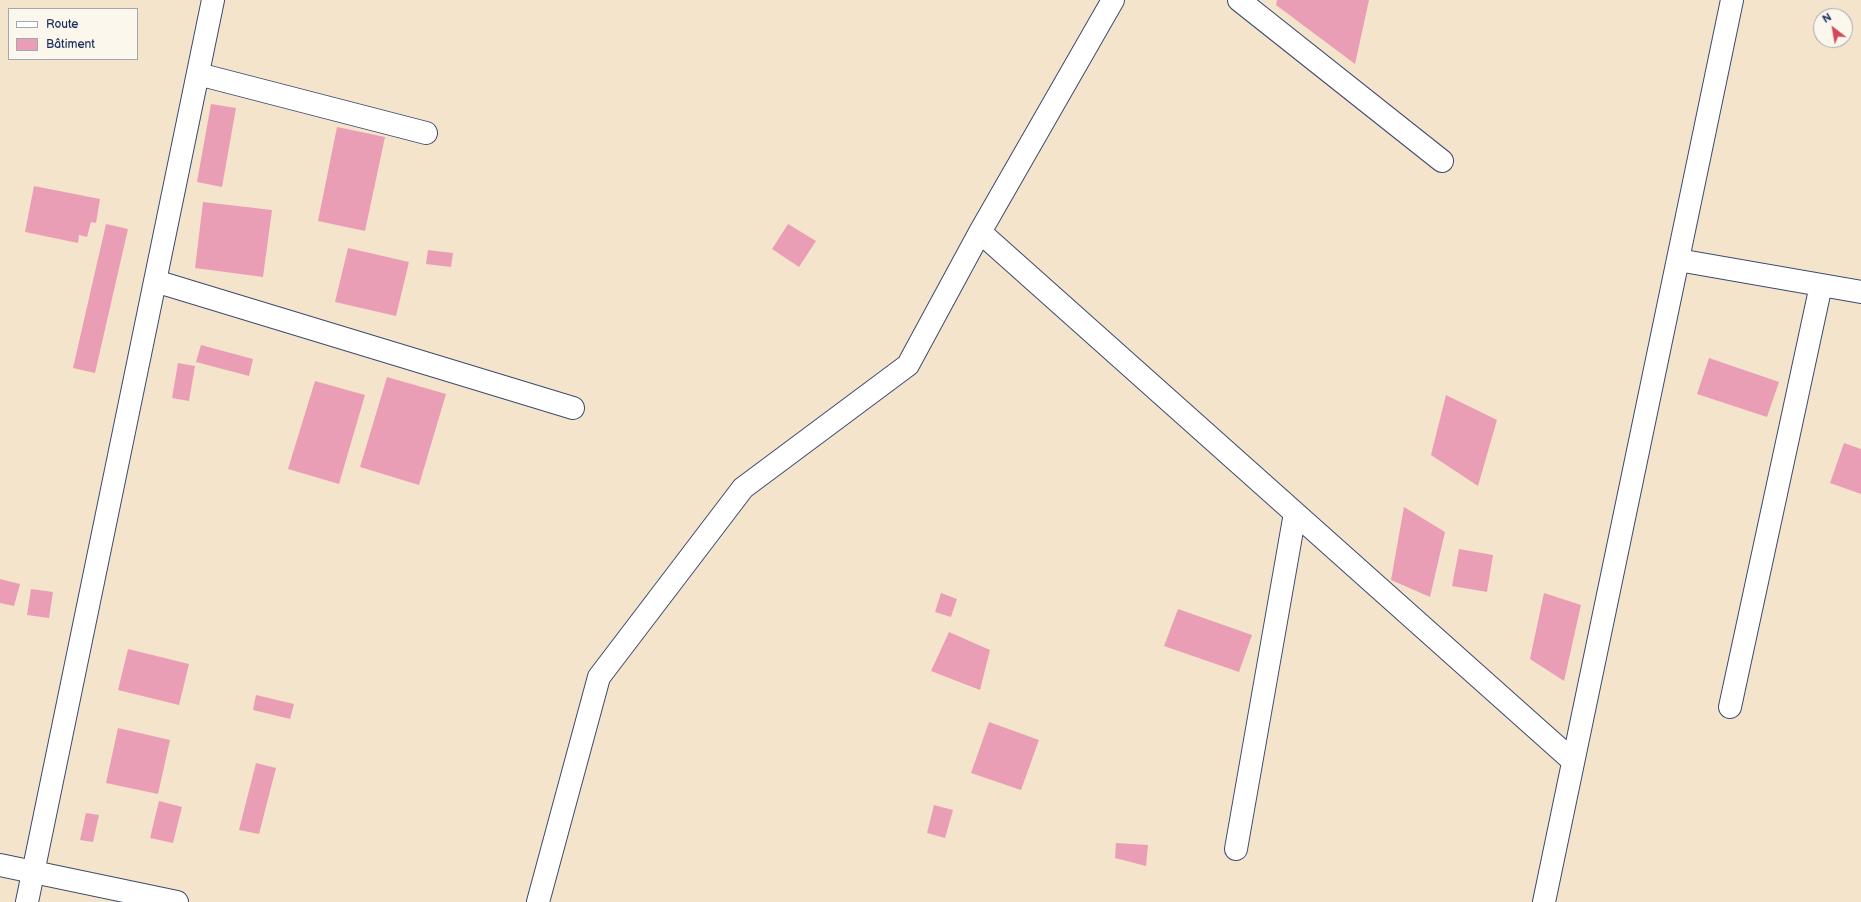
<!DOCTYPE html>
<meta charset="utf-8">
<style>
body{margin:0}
#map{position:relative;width:1861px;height:902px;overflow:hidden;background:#f5e4cc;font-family:"Balsamiq Sans",sans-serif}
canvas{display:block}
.legend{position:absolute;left:8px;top:8px;width:130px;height:52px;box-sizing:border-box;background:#fbf7ec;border:1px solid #a1a7b3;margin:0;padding:5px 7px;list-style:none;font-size:12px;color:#1b2f5e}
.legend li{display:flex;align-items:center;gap:8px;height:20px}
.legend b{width:20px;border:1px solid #a1a7b3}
.north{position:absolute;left:1813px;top:8px;width:40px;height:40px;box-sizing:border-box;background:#fbf7ec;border:1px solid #a1a7b3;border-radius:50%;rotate:329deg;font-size:11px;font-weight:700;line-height:16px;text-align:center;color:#1b2f5e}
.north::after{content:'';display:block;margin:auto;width:14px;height:18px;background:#d1495b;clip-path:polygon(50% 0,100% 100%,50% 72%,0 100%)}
</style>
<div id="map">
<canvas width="1861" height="902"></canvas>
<ul class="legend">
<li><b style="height:5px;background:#fff"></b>Route</li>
<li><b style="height:11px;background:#ea9eb6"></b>Bâtiment</li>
</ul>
<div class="north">N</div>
</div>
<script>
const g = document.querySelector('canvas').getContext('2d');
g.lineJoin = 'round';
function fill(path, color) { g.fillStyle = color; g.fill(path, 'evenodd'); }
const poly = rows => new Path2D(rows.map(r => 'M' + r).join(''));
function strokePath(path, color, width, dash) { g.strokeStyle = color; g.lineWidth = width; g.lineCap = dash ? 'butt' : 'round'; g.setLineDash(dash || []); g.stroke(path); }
fill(poly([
 [1277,0,1369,0,1355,64,1276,5],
 [211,104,236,108,222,187,197,182],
 [337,127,385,137,365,231,318,221],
 [34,186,100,199,96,223,91,222,87,237,79,235,78,243,25,232],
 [203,202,272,210,263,277,195,268],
 [106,224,128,229,95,373,73,368],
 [788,224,816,241,799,267,772,249],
 [348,248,409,262,396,316,335,302],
 [428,250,453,253,451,267,426,264],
 [201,345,253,359,249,376,196,362],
 [1709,358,1779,382,1767,417,1697,394],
 [178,363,195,366,189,401,172,398],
 [387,377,446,394,419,485,360,467],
 [315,381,365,395,339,484,288,469],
 [1446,395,1497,420,1478,486,1431,455],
 [1844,443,1861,449,1861,494,1830,483],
 [1404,507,1445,532,1430,597,1391,580],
 [1459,549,1493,555,1487,592,1452,586],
 [0,579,20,584,14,606,0,603],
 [31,589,53,592,49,618,27,615],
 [941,593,957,599,951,617,935,612],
 [1544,593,1581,605,1564,681,1530,659],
 [1178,609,1252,635,1239,672,1164,646],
 [949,632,990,650,980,690,931,671],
 [128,649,189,664,179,705,118,690],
 [256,695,294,704,290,719,253,710],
 [989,722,1039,740,1021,790,971,773],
 [118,728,170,740,158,794,106,783],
 [256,763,276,768,259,834,239,830],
 [159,801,182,807,173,843,150,838],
 [934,805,953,810,945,838,927,833],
 [86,813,99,815,93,842,80,840],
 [1116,843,1148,845,1146,866,1115,858]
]), '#ea9eb6');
const street = poly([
 [1239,0,1442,161],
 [198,74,426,133],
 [980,232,1573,761],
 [1678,260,1861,292],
 [155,281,573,408],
 [1730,707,1821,285],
 [1236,849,1295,513],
 [0,865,177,902],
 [27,902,213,0],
 [538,902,599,677,743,488,908,365,980,232,1113,0],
 [1544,902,1732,0]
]);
strokePath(street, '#3c4a6e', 24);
strokePath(street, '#fff', 22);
</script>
